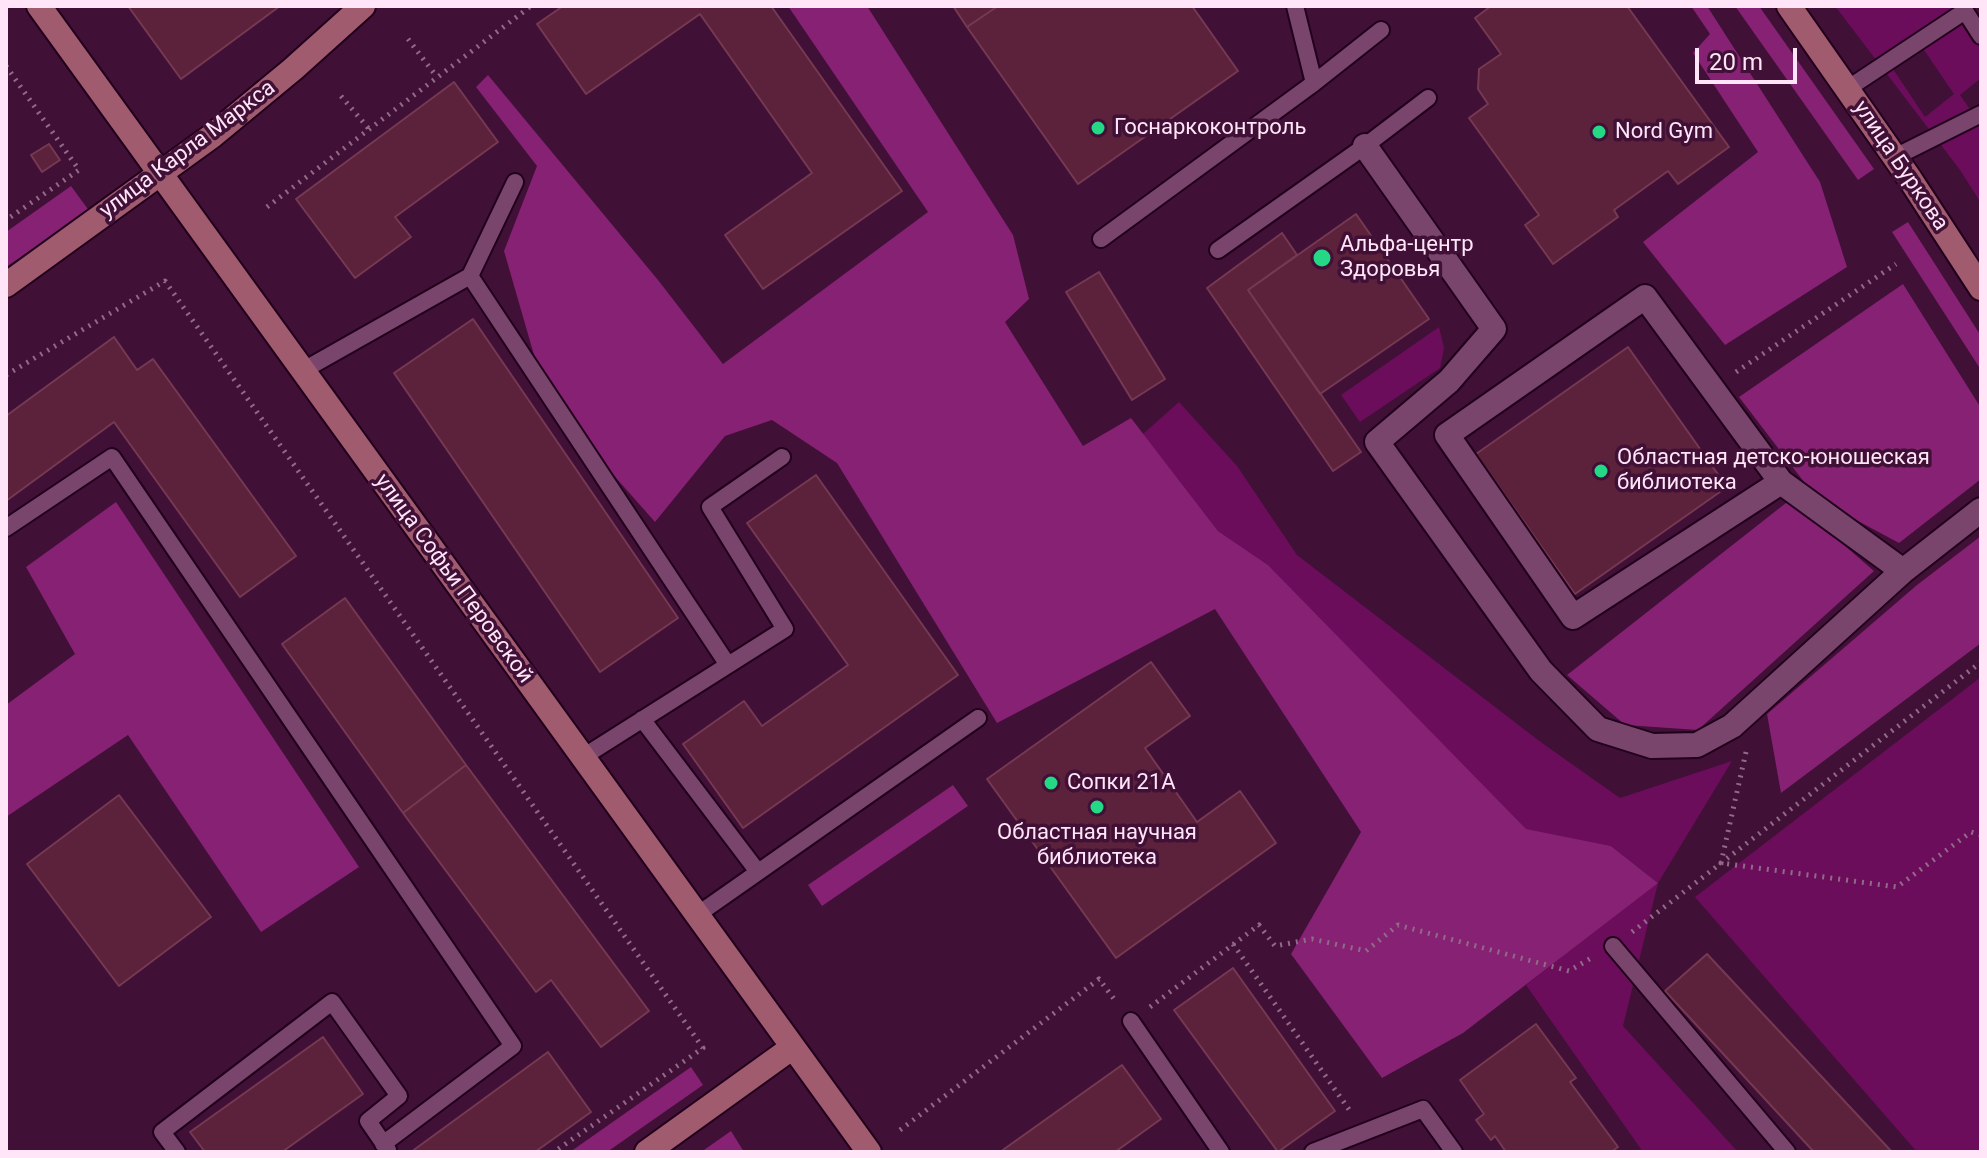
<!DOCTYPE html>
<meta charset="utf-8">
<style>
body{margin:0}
#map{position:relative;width:1987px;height:1158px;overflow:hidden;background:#401037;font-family:Roboto,sans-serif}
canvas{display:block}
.frame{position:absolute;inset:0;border:8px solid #ffe5f7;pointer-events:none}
.scale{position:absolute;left:1695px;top:48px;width:102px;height:36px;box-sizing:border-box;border:4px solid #ffe5f7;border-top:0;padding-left:10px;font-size:24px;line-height:28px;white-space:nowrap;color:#ffe5f7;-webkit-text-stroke:6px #401037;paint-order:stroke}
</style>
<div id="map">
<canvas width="1987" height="1158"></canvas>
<div class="frame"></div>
<div class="scale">20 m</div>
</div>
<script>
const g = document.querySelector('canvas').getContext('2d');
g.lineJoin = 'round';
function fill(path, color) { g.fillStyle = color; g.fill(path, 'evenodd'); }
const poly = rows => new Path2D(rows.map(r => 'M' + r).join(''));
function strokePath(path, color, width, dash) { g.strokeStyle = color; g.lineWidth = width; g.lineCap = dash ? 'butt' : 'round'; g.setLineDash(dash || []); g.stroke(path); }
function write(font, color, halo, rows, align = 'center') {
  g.font = font + ' Roboto,sans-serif'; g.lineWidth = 7; g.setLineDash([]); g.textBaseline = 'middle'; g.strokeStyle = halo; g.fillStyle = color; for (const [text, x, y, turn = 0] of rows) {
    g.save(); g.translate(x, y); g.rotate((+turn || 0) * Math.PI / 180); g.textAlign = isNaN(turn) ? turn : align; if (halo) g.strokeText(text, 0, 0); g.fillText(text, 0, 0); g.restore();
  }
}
fill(poly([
 [1835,6,1965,6,1981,28,1981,78,1960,95,1981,125,1981,203,1960,170],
 [1922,47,1954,94,1925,117,1893,69],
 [1439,327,1444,348,1440,368,1360,422,1341,395],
 [1179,402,1237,466,1297,555,1542,743,1620,798,1732,761,1658,883,1623,1026,1738,1152,1643,1152,1526,985,1657,882,1611,846,1526,830,1268,565,1218,531,1143,434],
 [1981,677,1981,1152,1917,1152,1695,897]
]), '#6b0d5b');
fill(poly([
 [788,6,867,6,1013,235,1029,299,1005,322,1083,446,1131,418,1218,531,1268,565,1526,829,1611,846,1658,883,1463,1033,1382,1078,1291,954,1361,832,1215,609,997,723,837,463,772,420,725,436,655,522,547,400,504,251,537,166,476,87,488,75,658,280,723,364,928,212],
 [1691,6,1707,6,1820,182,1847,267,1725,345,1643,242,1758,152,1693,53,1710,34],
 [1735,6,1759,6,1874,169,1858,180],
 [71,186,90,212,6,267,6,232],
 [1908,222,1981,336,1981,370,1892,232],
 [1903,284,1981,408,1981,479,1899,543,1817,499,1739,397],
 [1791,499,1874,571,1698,730,1625,725,1567,675],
 [116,502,359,867,261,932,128,735,6,817,6,705,75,654,26,567],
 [1981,536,1981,643,1781,793,1767,714,1917,585],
 [953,785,968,806,822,906,808,885],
 [691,1067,703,1085,607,1152,570,1152],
 [731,1131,744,1152,701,1152]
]), '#862173');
const building = poly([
 [128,6,280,6,181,79,128,6],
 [563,6,771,6,902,191,763,289,725,235,812,173,700,14,586,94,537,24,563,6],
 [953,6,998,6,967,27,953,6],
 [998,6,1192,6,1238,71,1078,184,967,27,998,6],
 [1491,6,1627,6,1729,147,1678,184,1668,171,1614,210,1618,217,1553,264,1525,225,1539,215,1469,118,1488,104,1478,89,1479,69,1501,54,1475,18,1491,6],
 [454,82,498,142,395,217,411,237,355,278,296,199,454,82],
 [49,144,60,160,42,172,31,155,49,144],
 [1356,214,1429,319,1320,394,1248,290,1356,214],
 [1282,233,1297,255,1248,290,1361,452,1333,471,1207,288,1282,233],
 [1099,272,1165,379,1132,400,1066,292,1099,272],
 [473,319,678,618,600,672,394,373,473,319],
 [114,337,137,370,153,359,296,556,240,597,114,422,6,501,6,416,114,337],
 [1628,347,1727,487,1575,594,1476,454,1628,347],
 [816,475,958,675,743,828,683,744,744,701,762,726,848,665,747,523,816,475],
 [345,598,466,765,403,813,282,644,345,598],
 [1151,662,1190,716,1145,748,1197,822,1240,791,1276,843,1116,958,987,779,1151,662],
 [466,765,649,1011,601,1047,551,980,536,992,403,813,466,765],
 [119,795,211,917,119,986,27,864,119,795],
 [1707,954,1892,1152,1814,1152,1665,991,1707,954],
 [1233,968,1335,1111,1278,1152,1174,1010,1233,968],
 [1536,1024,1576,1078,1570,1082,1618,1147,1611,1152,1506,1152,1495,1136,1491,1140,1476,1120,1484,1114,1460,1080,1536,1024],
 [323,1037,363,1094,282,1152,205,1152,190,1132,323,1037],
 [548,1052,591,1112,535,1152,411,1152,548,1052],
 [1122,1065,1161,1119,1115,1152,1000,1152,1122,1065]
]);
fill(building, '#5c223b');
strokePath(building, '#763952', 2);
const lane = poly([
 [1314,83,1381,30],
 [1847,89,1965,11,1981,36],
 [1895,157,1981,114],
 [1101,239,1314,83,1295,6],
 [1218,250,1365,146,1428,98],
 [470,276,515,182],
 [302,371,470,276,728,665],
 [6,528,112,457,513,1046,383,1144],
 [642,719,758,872],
 [583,757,785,629,710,507,782,457],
 [697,915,978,718],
 [1613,946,1787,1152],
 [1131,1021,1221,1152],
 [177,1152,162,1132,332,1002,399,1096,368,1121,388,1150],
 [1313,1152,1423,1109,1454,1152]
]);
const street = poly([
 [1365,146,1494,329,1449,381,1377,442,1541,671,1598,729,1652,746,1697,745,1732,726,1903,571,1981,510],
 [1781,482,1573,617,1447,435,1645,297,1781,482,1903,571]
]);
const secondary = poly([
 [39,6,869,1152],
 [1789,6,1910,179,1981,288],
 [6,285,212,136,293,69,363,6],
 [647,1152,793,1047]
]);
strokePath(lane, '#21011b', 20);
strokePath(street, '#21011b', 28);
strokePath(secondary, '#21011b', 28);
strokePath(poly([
 [408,39,437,77],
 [6,66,79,170,6,220],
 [341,96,369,129],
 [267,207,531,6],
 [1736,372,1896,264],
 [6,375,165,281,703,1048,554,1152],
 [1746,752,1721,863,1897,887,1971,832,1981,835],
 [1632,932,1981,662],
 [1233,944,1350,1111],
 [1150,1007,1259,925,1275,946,1312,939,1366,951,1398,925,1569,971,1593,957],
 [900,1130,1099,979,1117,1003]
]), '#916a88', 5, [2, 6]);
strokePath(lane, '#79456c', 16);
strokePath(street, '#79456c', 24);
strokePath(secondary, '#a15b6e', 24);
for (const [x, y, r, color] of [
 [1098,128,8,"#24d886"],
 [1599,132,8,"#24d886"],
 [1322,258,10,"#24d886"],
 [1601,471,8,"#24d886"],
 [1051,783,8,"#24d886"],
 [1097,807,8,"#24d886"]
]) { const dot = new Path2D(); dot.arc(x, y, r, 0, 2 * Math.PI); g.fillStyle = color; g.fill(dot); strokePath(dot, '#401037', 3); }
write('22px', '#ffe5f7', '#401037', [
 ["Госнаркоконтроль",1114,128],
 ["Nord Gym",1615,132],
 ["Альфа-центр",1340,245],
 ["Здоровья",1340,270],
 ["Областная детско-юношеская",1617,458],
 ["библиотека",1617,483],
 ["Сопки 21А",1067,783],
 ["Областная научная",1097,833,"center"],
 ["библиотека",1097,858,"center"]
], 'left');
write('22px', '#ffe5f7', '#401037', [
 ["улица Карла Маркса",188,150,-37],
 ["улица Буркова",1900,166,56],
 ["улица Софьи Перовской",453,579,54]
]);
</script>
